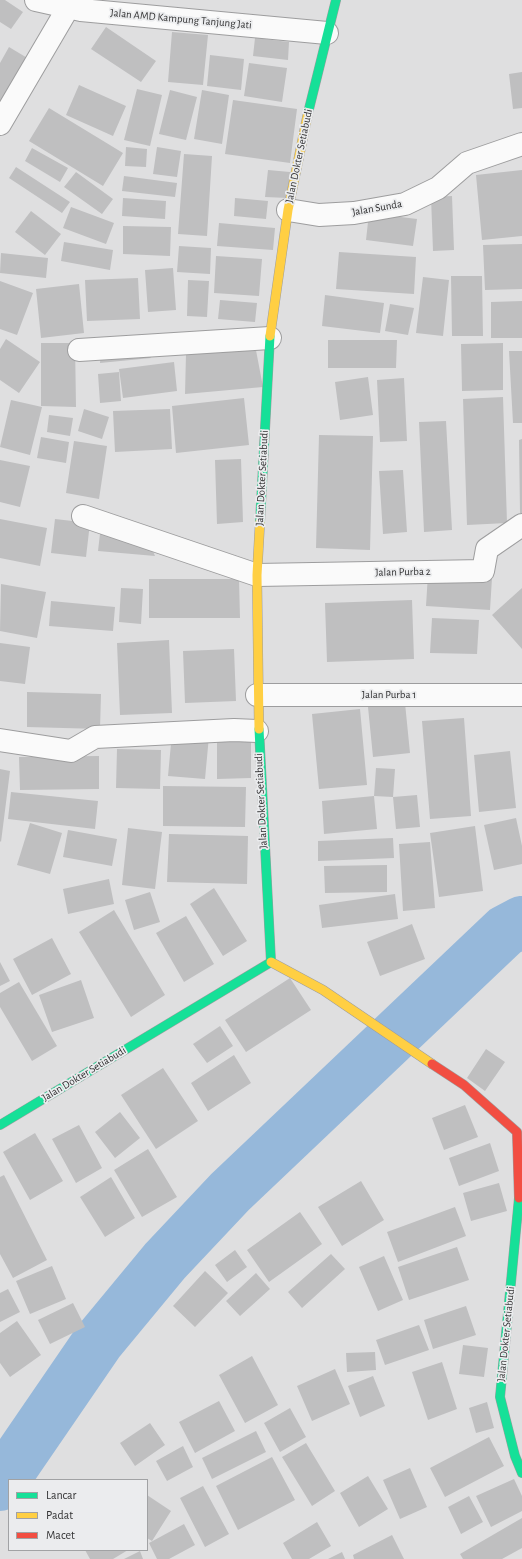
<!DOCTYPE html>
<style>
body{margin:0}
#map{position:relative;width:522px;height:1559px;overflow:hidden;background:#dfdfe0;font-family:"Alegreya Sans",sans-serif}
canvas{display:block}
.legend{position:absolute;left:8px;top:1479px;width:140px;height:72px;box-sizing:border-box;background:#ebecee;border:1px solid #a1a2a4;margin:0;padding:5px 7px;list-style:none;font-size:12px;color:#333334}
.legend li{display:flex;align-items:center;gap:8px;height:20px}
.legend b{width:20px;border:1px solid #a1a2a4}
</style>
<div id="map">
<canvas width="522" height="1559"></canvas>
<ul class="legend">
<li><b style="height:5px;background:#16e098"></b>Lancar</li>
<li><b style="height:5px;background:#ffcf43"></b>Padat</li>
<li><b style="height:5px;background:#f24e42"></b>Macet</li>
</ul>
</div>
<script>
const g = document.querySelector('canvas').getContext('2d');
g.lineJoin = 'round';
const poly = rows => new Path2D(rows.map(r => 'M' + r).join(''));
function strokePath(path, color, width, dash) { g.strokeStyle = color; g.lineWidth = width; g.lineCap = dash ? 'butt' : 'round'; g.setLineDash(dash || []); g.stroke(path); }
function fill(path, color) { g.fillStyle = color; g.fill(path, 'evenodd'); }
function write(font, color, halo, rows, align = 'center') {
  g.font = font + ' "Alegreya Sans",sans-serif'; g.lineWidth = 3.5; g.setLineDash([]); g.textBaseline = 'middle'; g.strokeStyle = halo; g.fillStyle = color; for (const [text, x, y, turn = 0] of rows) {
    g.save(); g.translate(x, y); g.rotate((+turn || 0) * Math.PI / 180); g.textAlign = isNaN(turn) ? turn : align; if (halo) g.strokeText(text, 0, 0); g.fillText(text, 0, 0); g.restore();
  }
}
strokePath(poly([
 [0,1485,98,1342,165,1261,230,1192,505,931,522,922]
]), '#96b8da', 52);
fill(poly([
 [0,0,5,0,23,12,11,29,0,22],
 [106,27,156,61,141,82,91,49],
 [172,32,208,35,203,85,168,82],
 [255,38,289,42,288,60,253,56],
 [9,47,29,59,0,110,0,63],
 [210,55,244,59,241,90,207,86],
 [249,63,287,68,282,102,244,96],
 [522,72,522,108,513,109,509,74],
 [79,85,126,106,113,136,66,115],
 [137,89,162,95,150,146,124,140],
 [170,90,197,97,186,140,159,134],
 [202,90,229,95,222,144,194,139],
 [233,100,297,109,290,163,225,154],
 [49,108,123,153,103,186,29,141],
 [126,147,147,149,146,167,125,166],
 [157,147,181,151,177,177,153,174],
 [32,148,68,168,60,182,25,161],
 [184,154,212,156,207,236,178,234],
 [16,167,70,202,62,213,9,178],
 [268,170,290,172,288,198,265,197],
 [522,170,522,236,482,240,476,175],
 [76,172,113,199,102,214,64,187],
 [124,176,177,183,175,197,122,191],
 [452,196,454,250,433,251,431,197],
 [123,198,166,201,165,219,122,216],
 [235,198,268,201,266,219,234,216],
 [71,207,114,223,106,244,63,228],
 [31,211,61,234,45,255,15,232],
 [369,213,417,219,413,246,366,240],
 [219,223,275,228,273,250,217,246],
 [123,226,171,227,170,256,123,254],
 [64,242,113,250,110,270,61,261],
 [522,244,522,289,485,290,483,245],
 [179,246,211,248,210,274,177,272],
 [339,252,416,257,414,294,336,289],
 [1,253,48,258,46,278,0,273],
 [216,256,262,259,259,296,214,293],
 [173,268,176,310,148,312,145,270],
 [451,276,482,276,483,336,452,336],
 [423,277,449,280,443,336,416,333],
 [138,278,140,319,87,321,85,280],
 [188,280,209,281,207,317,187,316],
 [0,281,33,293,17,335,0,329],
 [79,284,84,333,41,338,36,289],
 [325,295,384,303,380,333,322,326],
 [220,300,257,303,255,322,218,319],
 [522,301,522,338,491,338,491,302],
 [390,304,414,308,408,335,385,331],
 [6,339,40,362,19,393,0,380,0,349],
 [328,340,397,340,396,368,328,368],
 [41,343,75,343,76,407,41,406],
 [503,343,503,390,462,391,461,344],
 [255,345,263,387,185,394,186,354],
 [145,350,151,358,100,363,101,353],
 [509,351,522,351,522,423,513,423],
 [174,362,177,391,123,398,119,369],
 [119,372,121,401,100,403,98,374],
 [368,377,373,415,340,420,335,382],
 [404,378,407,441,380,442,377,380],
 [503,397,507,523,467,525,463,399],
 [244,398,249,445,176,453,172,406],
 [11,400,42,407,30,455,0,447],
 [84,409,109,417,102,439,78,431],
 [170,409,172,449,115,452,113,411],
 [49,415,73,418,70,436,47,432],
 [446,421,452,530,424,532,419,422],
 [319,435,373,436,370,550,316,548],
 [41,437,69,442,66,463,37,458],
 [522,439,522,513,520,513,519,440],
 [74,441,107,446,99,499,66,493],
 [241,459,243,522,217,524,215,460],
 [0,460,30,466,20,507,0,502],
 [403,470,407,532,383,534,379,471],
 [0,519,47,528,40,566,0,558],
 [55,519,90,523,86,557,51,553],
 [101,525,150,544,155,556,98,551],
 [428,574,492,578,490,610,426,606],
 [149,579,239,579,240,618,149,618],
 [1,584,46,592,37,638,0,631],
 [121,588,143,589,141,624,119,622],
 [522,588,522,649,492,615],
 [412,600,414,659,327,662,325,603],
 [51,601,115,607,113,631,49,626],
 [432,618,479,620,477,654,430,653],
 [169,640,172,713,120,715,117,643],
 [0,643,30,647,25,684,0,681],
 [234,649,236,701,185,703,183,651],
 [27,692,101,694,100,729,27,727],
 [405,703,410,753,373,757,368,707],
 [360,709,367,785,319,789,312,714],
 [464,718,471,816,430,819,422,721],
 [172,733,209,736,205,779,168,776],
 [217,738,251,738,251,778,217,779],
 [117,749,161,750,160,789,116,788],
 [510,751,516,808,479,812,474,755],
 [99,756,99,789,20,790,19,757],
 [376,768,395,769,393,797,374,796,377,829,324,834,322,801,374,796],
 [0,769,10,771,1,842,0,841],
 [163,786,246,787,245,827,163,826],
 [11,792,98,801,95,829,8,819],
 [417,795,420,827,396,829,393,797],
 [516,818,522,846,522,864,494,870,484,825],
 [30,823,62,833,50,874,17,865],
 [475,826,483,891,439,897,430,833],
 [128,828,162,832,155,889,122,885],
 [68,830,117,839,112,866,63,857],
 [169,834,248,836,247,884,167,882],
 [393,838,394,858,318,861,318,841],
 [430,842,435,908,403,911,399,844],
 [387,865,387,892,325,893,324,866],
 [109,879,114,904,68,914,63,889],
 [214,888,247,941,223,956,190,904],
 [150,892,160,922,134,930,125,900],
 [395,894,398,919,322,928,319,905],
 [114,910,165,995,131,1017,79,932],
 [186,916,214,964,184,982,156,933],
 [412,924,425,959,380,976,367,942],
 [52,938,71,974,32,995,13,959],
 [0,962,10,981,0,986],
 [290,978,311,1010,246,1052,225,1020],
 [81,980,94,1018,52,1032,39,995],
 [19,982,57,1046,32,1061,0,1007,0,993],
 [220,1026,233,1046,207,1063,193,1044],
 [486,1049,505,1062,485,1091,467,1078],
 [234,1055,251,1083,208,1111,191,1083],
 [163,1068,198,1121,156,1149,121,1095],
 [465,1105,478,1137,444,1150,432,1118],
 [120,1112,140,1138,115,1158,95,1132],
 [79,1125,102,1168,76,1183,52,1139],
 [35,1133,63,1181,30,1200,3,1152],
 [490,1143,499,1171,459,1186,449,1158],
 [148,1149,177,1197,142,1217,114,1170],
 [4,1175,47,1260,13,1278,0,1254,0,1177],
 [111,1177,135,1218,105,1237,80,1197],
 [361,1181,384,1220,342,1246,318,1207],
 [499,1183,507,1211,471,1221,463,1193],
 [455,1207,466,1236,398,1262,387,1232],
 [300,1212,322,1244,269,1282,247,1250],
 [457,1247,469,1280,409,1300,398,1267],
 [235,1250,247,1267,227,1282,215,1265],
 [331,1254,345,1269,302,1308,288,1292],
 [384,1256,403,1300,378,1311,359,1267],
 [52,1266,66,1299,30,1314,16,1281],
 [205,1271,228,1293,195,1327,173,1306],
 [256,1273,270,1289,240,1316,226,1301],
 [8,1289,20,1312,0,1322,0,1293],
 [73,1303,85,1327,50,1344,38,1320],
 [466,1306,476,1335,433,1349,424,1320],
 [17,1321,41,1355,10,1377,0,1363,0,1333],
 [419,1325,429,1350,385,1365,376,1340],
 [463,1345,488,1348,484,1377,459,1374],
 [375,1352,376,1370,347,1372,346,1353],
 [252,1356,278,1405,245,1423,219,1375],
 [442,1362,457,1409,428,1420,412,1372],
 [335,1369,350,1404,312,1421,297,1386],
 [373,1376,385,1406,360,1417,348,1386],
 [219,1401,235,1431,195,1453,179,1422],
 [487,1402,494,1428,476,1433,469,1408],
 [290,1408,306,1437,280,1452,264,1423],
 [150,1423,165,1445,135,1466,120,1443],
 [256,1431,266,1452,212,1479,202,1458],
 [489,1437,504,1466,445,1497,430,1468],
 [306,1443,335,1491,312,1506,282,1457],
 [183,1446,193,1467,167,1481,156,1461],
 [272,1457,295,1500,238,1530,216,1486],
 [410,1468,427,1507,400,1519,383,1480],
 [368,1476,388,1509,359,1527,340,1493],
 [514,1479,522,1496,522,1511,491,1527,476,1496],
 [203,1486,229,1534,205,1547,180,1498],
 [147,1495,171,1511,152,1541,147,1538],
 [469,1496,483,1522,461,1534,448,1507],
 [522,1518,522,1548,502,1559,463,1559,460,1554],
 [317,1522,331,1546,309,1559,292,1559,283,1543],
 [184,1524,195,1545,169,1559,157,1559,149,1543],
 [392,1535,404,1559,354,1559,353,1555],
 [85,1550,128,1550,113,1559,90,1559],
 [140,1551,143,1559,124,1559],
 [342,1552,345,1559,328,1559]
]), '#bfbfc0');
const street = poly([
 [36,0,81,10,327,33],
 [0,124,68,8,69,0],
 [288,210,319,215,354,213,405,204,438,188,467,163,522,144],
 [79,350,270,338],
 [83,516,257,575,483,571,487,549,522,525],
 [257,695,522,695],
 [0,740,71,751,95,737,234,730,257,731]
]);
const fast = poly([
 [308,113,336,0],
 [260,522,270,336],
 [259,729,271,962],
 [0,1125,271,962],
 [519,1198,500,1397,515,1456,522,1473]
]);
const slow = poly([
 [270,336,288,210,308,113],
 [259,729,257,575,260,522],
 [271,962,323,990,432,1064]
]);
const jam = poly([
 [432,1064,464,1085,517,1132,519,1198]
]);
strokePath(street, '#9d9d9e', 24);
strokePath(fast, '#9d9d9e', 10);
strokePath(slow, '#9d9d9e', 10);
strokePath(jam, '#9d9d9e', 10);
strokePath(street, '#fafafa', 22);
strokePath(fast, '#16e098', 9);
strokePath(slow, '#ffcf43', 9);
strokePath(jam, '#f24e42', 9);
write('11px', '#333334', '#ebecee', [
 ["Jalan AMD Kampung Tanjung Jati",181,19,5],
 ["Jalan Dokter Setiabudi",299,156,-78],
 ["Jalan Sunda",377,208,-10],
 ["Jalan Dokter Setiabudi",262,478,-87],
 ["Jalan Purba 2",403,572,-1],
 ["Jalan Purba 1",389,695],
 ["Jalan Dokter Setiabudi",261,801,-93],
 ["Jalan Dokter Setiabudi",84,1074,-31],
 ["Jalan Dokter Setiabudi",506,1334,-84]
]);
</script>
